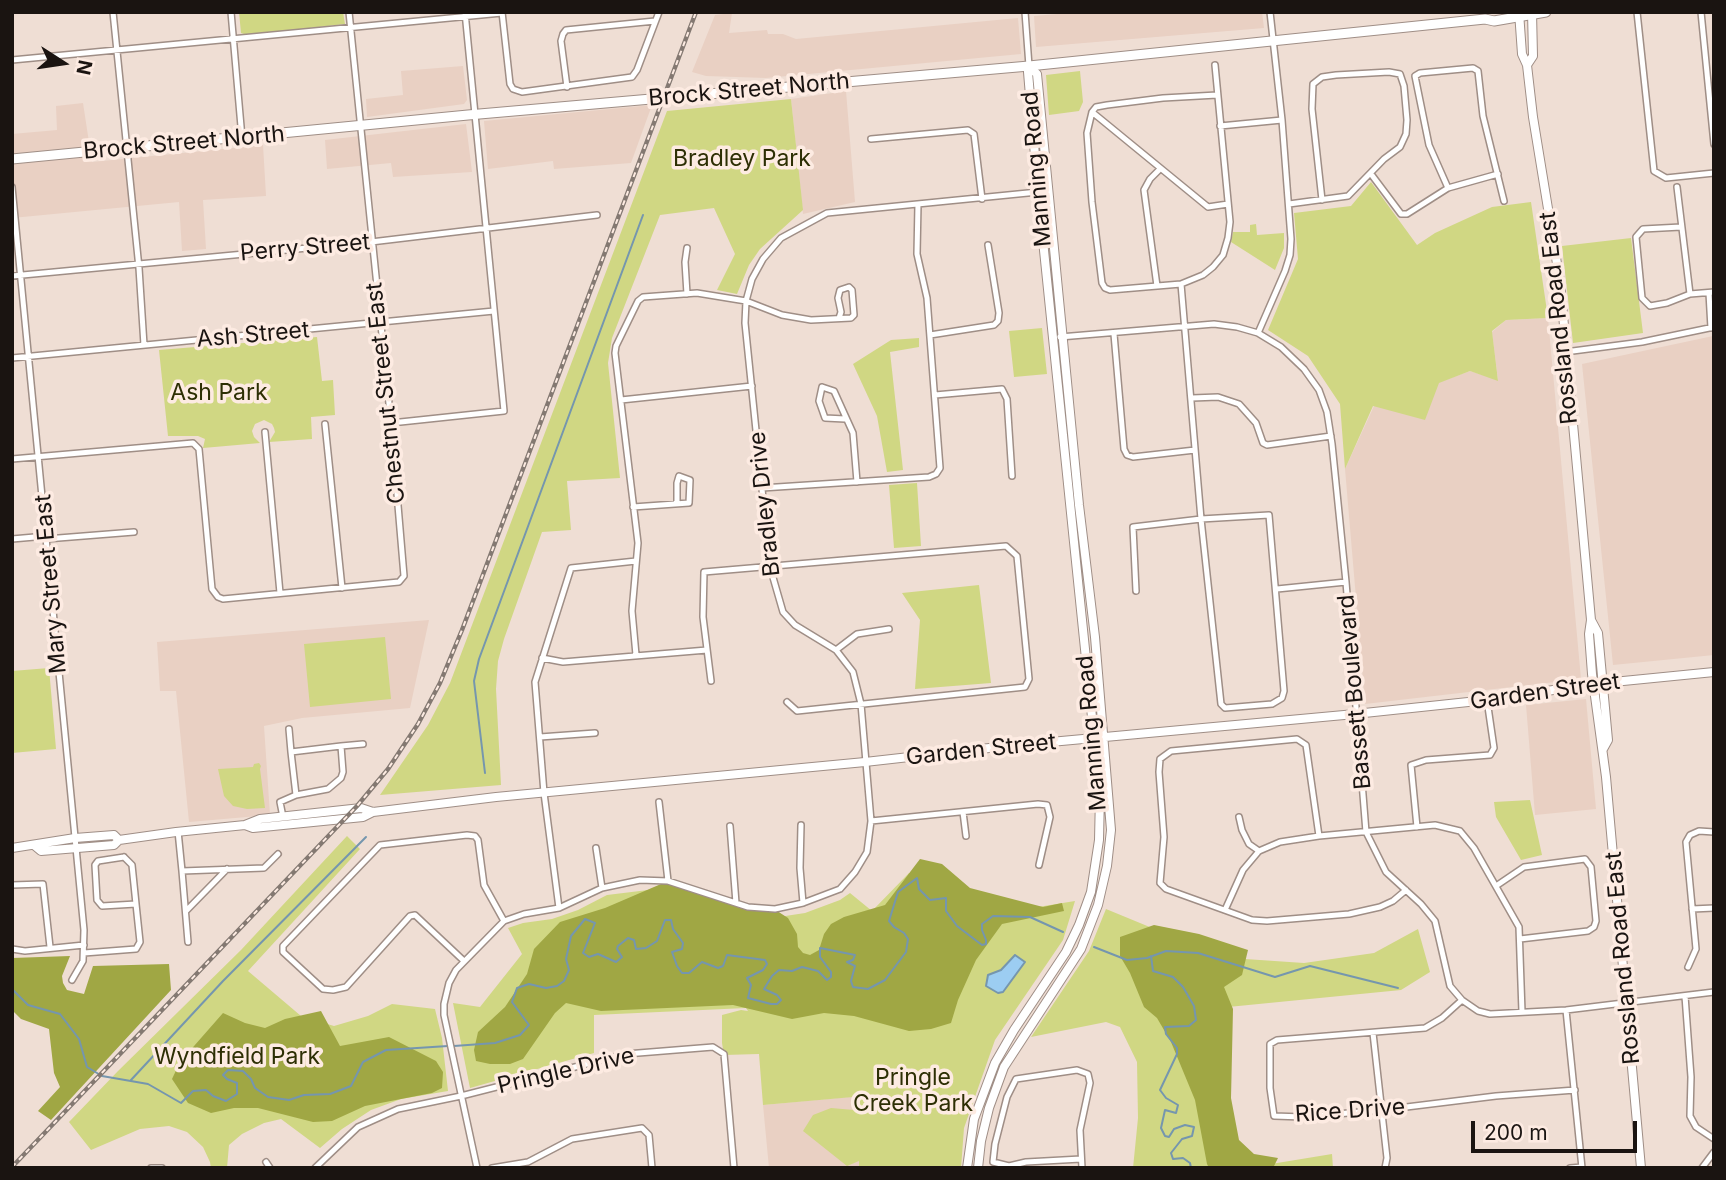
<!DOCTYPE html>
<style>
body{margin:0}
#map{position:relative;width:1726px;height:1180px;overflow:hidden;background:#efded4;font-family:Inter,sans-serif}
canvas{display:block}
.frame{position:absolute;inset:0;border:14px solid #1a1411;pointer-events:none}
.north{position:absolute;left:28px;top:28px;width:70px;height:70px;-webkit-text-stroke:5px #fdebe2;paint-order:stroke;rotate:102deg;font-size:19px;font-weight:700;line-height:28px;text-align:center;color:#1a1411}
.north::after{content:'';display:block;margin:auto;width:24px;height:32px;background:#1a1411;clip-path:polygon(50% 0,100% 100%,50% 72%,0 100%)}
.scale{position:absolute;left:1471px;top:1121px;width:166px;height:32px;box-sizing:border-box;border:4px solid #1a1411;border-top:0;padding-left:9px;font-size:21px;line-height:24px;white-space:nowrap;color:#1a1411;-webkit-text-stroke:5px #fdebe2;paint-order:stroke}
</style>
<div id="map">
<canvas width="1726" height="1180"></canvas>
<div class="frame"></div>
<div class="north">N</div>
<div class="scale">200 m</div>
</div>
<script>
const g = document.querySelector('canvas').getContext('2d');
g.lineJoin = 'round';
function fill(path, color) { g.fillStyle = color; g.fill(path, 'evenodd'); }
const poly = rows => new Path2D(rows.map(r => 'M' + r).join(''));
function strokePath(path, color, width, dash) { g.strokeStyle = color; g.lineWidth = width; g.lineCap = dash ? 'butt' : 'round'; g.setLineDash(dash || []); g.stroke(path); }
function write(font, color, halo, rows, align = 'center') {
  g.font = font + ' Inter,sans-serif'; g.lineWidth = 7; g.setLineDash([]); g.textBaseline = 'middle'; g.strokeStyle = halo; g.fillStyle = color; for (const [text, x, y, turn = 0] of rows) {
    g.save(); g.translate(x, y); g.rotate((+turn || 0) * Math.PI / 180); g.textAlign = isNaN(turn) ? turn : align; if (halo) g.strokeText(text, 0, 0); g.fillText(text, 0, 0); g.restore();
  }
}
fill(poly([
 [1080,12,1262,12,1264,28,1036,47,1034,16],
 [732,13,729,33,767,30,768,34,783,34,796,39,1018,18,1021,54,766,78,706,76,692,72,715,15],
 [463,66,467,100,464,104,367,117,366,99,403,95,401,71],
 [846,91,855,202,803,214,791,99],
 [83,103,92,162,263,145,266,196,203,200,206,249,182,251,179,202,12,218,12,134,57,130,56,106],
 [652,105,631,163,554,169,553,161,488,169,484,121],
 [466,124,472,172,393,177,391,163,327,169,325,140],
 [1548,318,1581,679,1365,704,1345,469,1374,406,1470,371,1498,380,1492,332,1506,320],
 [1713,336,1714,655,1613,665,1582,364],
 [429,620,410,708,302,718,264,726,270,815,189,822,176,691,160,691,157,642],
 [1586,699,1596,809,1535,815,1526,705],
 [859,1096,859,1168,769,1168,763,1105]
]), '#e9d0c3');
fill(poly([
 [239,12,343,12,345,24,247,35,241,33],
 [1080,71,1083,102,1079,111,1049,115,1046,75],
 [791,99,803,210,760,249,749,265,737,294,717,290,735,254,714,208,660,215,612,338,608,363,620,478,567,481,571,530,542,532,504,639,498,661,496,689,501,785,380,795,428,725,450,683,667,111],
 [1371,182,1417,245,1435,233,1492,207,1531,202,1548,318,1506,320,1492,331,1498,381,1470,371,1439,383,1425,420,1373,406,1345,469,1340,404,1308,356,1268,330,1298,259,1294,213,1351,206],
 [1256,224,1257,235,1284,233,1284,248,1275,270,1231,242,1233,232,1250,232,1250,225],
 [1631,238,1643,333,1573,343,1562,246],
 [1042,328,1047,374,1014,377,1009,331],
 [317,337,322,381,333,380,335,415,311,417,312,439,269,442,275,432,274,428,272,424,264,420,255,424,252,431,254,437,260,443,203,448,205,439,198,436,168,436,159,350],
 [919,338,919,347,890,352,903,470,887,472,877,416,853,364,891,340],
 [917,483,921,546,894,548,889,485],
 [979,585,991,683,915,689,920,620,902,593],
 [385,637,391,699,310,707,304,644],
 [49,668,56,749,12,753,12,671],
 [259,763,261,766,260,769,265,808,247,809,233,806,224,796,218,769,253,767,254,764],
 [1530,800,1542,855,1521,860,1496,817,1494,802],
 [347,836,360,849,248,971,301,1016,334,1026,368,1016,392,1004,435,1009,442,1038,448,1091,401,1099,371,1110,342,1129,320,1148,281,1119,264,1123,242,1134,229,1145,227,1168,211,1168,210,1162,203,1147,187,1132,169,1126,140,1129,91,1150,69,1122,118,1071,241,950],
 [927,872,999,907,1038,907,1075,901,1063,940,995,1040,964,1128,961,1168,859,1168,859,1161,847,1166,803,1131,813,1115,831,1108,854,1110,853,1097,763,1105,759,1054,724,1055,722,1043,722,1015,741,1010,748,1011,746,1008,594,1015,594,1053,470,1088,453,1003,480,1007,522,954,508,928,523,923,552,919,578,910,607,895,648,890,759,920,805,913,840,900,850,893,872,911,909,873],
 [1106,909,1191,944,1245,959,1304,963,1374,953,1418,929,1430,972,1401,990,1218,1008,1236,1157,1271,1164,1332,1154,1333,1168,1133,1168,1138,1118,1137,1062,1120,1027,1106,1022,1031,1037,1089,951]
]), '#d0d783');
fill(poly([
 [920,859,942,864,970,888,1043,907,1062,903,1064,911,1002,924,976,960,958,1000,951,1023,931,1029,909,1031,854,1016,824,1013,792,1019,733,1005,601,1011,566,1003,555,1013,523,1059,510,1064,490,1064,476,1061,474,1050,478,1032,505,1007,527,974,534,949,560,922,605,908,668,881,736,904,774,909,788,918,797,934,798,947,803,953,810,955,819,950,824,934,831,924,844,917,885,905],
 [1154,925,1199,934,1248,950,1242,975,1224,987,1233,1009,1231,1098,1239,1140,1254,1154,1278,1158,1273,1168,1209,1168,1207,1164,1195,1100,1171,1042,1157,1018,1144,1007,1130,973,1120,956,1120,937],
 [70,956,62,976,63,983,67,990,84,994,93,966,169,964,171,990,51,1120,38,1111,60,1087,54,1073,49,1029,21,1019,12,1010,12,958],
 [321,1011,340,1046,389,1037,436,1061,443,1072,442,1088,432,1093,365,1106,332,1121,313,1122,258,1108,234,1108,211,1113,188,1103,172,1079,180,1062,223,1013,245,1023,265,1028,285,1019]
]), '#a0a744');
const water = poly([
 [1015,955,1025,962,1003,992,998,993,986,986,988,975,1001,970,1015,955]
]);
fill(water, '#9ccdf2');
strokePath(water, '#7596ae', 2);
strokePath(poly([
 [485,773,474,681,479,659,643,215],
 [1094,947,1127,960,1147,958,1166,951,1198,953,1275,977,1310,966,1398,988],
 [1151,956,1153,971,1173,977,1183,987,1194,1006,1196,1020,1189,1026,1165,1027,1166,1034,1177,1048,1177,1054,1160,1090,1166,1098,1178,1105,1176,1113,1165,1110,1161,1128,1165,1136,1169,1137,1174,1129,1185,1125,1194,1127,1192,1136,1182,1139,1171,1153,1173,1159,1183,1158,1190,1163,1191,1168],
 [12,989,28,1005,60,1014,79,1039,87,1067,102,1076,148,1084,181,1103,193,1091,206,1090,213,1096,226,1101,237,1094,237,1083,227,1079,223,1075,228,1070,243,1071,251,1079,255,1088,268,1097,289,1100,304,1095,330,1094,351,1086,363,1062,386,1050,448,1046],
 [454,1046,495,1043,520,1035,529,1025,512,1002,517,988,529,984,546,988,557,986,564,981,569,970,566,959,571,936,585,919,595,923,583,953,589,957,598,954,616,962,622,957,617,949,618,946,628,938,634,940,636,949,646,948,657,941,665,920,671,920,673,929,683,943,682,949,672,952,677,966,682,973,689,973,702,962,718,968,723,966,727,955,765,960,767,964,763,970,747,978,751,985,748,998,771,1004,777,1004,781,1000,777,995,764,989,772,976,779,970,792,971,802,967,818,971,827,980,831,977,831,972,820,957,820,948,855,955,853,960,847,962,855,966,851,981,853,987,868,989,885,980,906,952,908,939,904,933,894,927,889,921,898,892,917,878,919,889,930,900,946,898,946,911,957,926,982,945,986,944,986,940,982,930,982,924,993,916,1030,917,1063,932],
 [131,1080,223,981,366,837]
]), '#7596ae', 2);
const street = poly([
 [113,12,139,268,144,345],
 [231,12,242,138],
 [502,12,510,84,513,89,522,92,632,77,637,70,659,12],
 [1025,12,1029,66],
 [1637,12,1654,171,1666,178,1714,173],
 [1701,12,1714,144],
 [12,60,502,13],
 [1215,65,1230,222,1228,238,1223,255,1213,267,1203,275,1181,284,1110,290,1105,288,1102,283,1092,202,1087,133,1092,112,1096,107,1107,105,1163,98,1217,95],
 [567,87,561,41,563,34,566,30,655,21],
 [1092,112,1208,207,1228,204],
 [1220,126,1282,120],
 [871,139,968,130,974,134,982,199],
 [1371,174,1401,214,1407,214,1448,188,1498,174],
 [12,187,84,930,83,961,72,980],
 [1677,187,1690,294,1714,292],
 [1448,188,1429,145,1415,76,1420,73,1473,68,1478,71,1483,116,1504,201],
 [1289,204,1348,196,1384,159,1400,147,1406,134,1407,120,1404,86,1400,74,1389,72,1336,75,1322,77,1313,84,1312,109,1322,200],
 [1681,227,1643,229,1636,237,1642,298,1650,306,1667,303,1690,294],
 [12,276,371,242,597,215],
 [1157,286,1144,190,1150,179,1160,169],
 [1709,293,1711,328],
 [687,294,685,262,687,248],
 [1258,333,1285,271,1290,255,1291,239,1282,120,1270,12],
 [1114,334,1124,449,1127,455,1133,457,1195,450],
 [930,335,994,325,998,321,999,313,988,245],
 [1060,337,1214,324,1237,327,1258,333,1281,347,1304,369,1319,390,1327,412,1332,444,1346,582,1366,832,1386,872,1421,904,1435,921,1450,986,1462,1000,1478,1011,1490,1014,1566,1010,1714,992],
 [1565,352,1642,342,1714,327],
 [12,358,494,311],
 [935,395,1002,389,1007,399,1012,476],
 [1192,398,1218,397,1239,404,1256,423,1263,443,1267,445,1331,436],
 [621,400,752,386],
 [845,419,825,418,819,401,822,387,834,391,853,433,857,482],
 [391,423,504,411,465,12],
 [325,424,342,588],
 [265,432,280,593],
 [12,459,193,443,199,449,212,589,218,597,223,599,399,582,404,576,391,423,349,12],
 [762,488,929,477,936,474,940,468,927,298,917,254,918,204],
 [633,507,689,503,690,480,679,476,677,483,677,503],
 [12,539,46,536],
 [46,539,134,532],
 [1277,589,1346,582],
 [1136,591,1133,527,1201,519,1269,515,1284,691,1282,698,1272,704,1225,708,1221,704,1201,519,1181,284],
 [836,650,857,634,889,629],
 [636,655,632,611,638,543,615,353,616,346,638,301,643,297,697,293,746,301,782,315,811,320,851,318,854,315,852,290,849,287,840,290,838,298,841,312,839,318],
 [542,658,563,662,707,650],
 [711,681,703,617,704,572,1006,546,1017,556,1029,679,1025,687,797,711,787,702],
 [289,729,291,752],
 [540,737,595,733],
 [341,746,363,744],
 [659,802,668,881],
 [963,812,966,836],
 [283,817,280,802,296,795,291,752,341,746,343,772,341,778,328,789,296,795],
 [1239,817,1242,830,1249,844,1259,851],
 [871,821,1038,804,1047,805,1050,817,1039,865],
 [801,825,800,868,803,903],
 [730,826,736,903],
 [1417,827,1411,765,1426,760,1490,755,1494,748,1487,700],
 [178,831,182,871],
 [1319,836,1306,745,1297,739,1171,751,1160,759,1159,772,1164,837,1160,883,1166,889,1252,920,1267,921,1349,914,1380,907,1393,901,1406,890],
 [596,848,602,888],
 [124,857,132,865,136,904,102,906,97,900,95,865,98,861,124,857],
 [12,885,43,884,50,947],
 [1496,886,1524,867,1585,859,1591,867,1596,921,1594,927,1588,931,1520,939],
 [559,908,544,793,535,682,571,568,636,561],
 [1692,909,1714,908],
 [1225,910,1243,870,1259,851,1280,842,1319,836,1435,825,1460,831,1474,848,1519,927,1522,1012],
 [186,911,227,869],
 [188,942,182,871,264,868,278,854],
 [12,949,25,951,84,945],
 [84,953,136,949,140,942,136,904],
 [464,961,415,915,410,916,346,987,333,990,323,989,283,952,283,946,380,845,467,835,475,836,478,840,484,885,504,921],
 [1688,967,1696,949,1686,842,1690,835,1699,831,1714,832],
 [1685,996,1691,1077,1690,1116,1696,1127,1714,1139],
 [1462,1000,1442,1018,1425,1028,1277,1040,1270,1044,1270,1088,1274,1116,1303,1117,1382,1110,1496,1096,1575,1090],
 [1566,1010,1582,1168],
 [1373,1033,1387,1158,1385,1168],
 [1081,1159,1026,1162,1009,1166,993,1162,995,1144,1007,1097,1016,1079,1077,1070,1088,1074,1090,1083,1080,1130,1082,1168],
 [266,1162,270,1168],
 [151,1168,162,1168],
 [315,1168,358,1127,398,1109,461,1096,626,1054,713,1047,724,1054,734,1168],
 [477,1168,444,1015,444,1004,449,983,456,970,504,921,524,914,559,908,602,888,640,880,668,881,748,907,775,909,803,903,840,889,855,872,867,852,871,821,861,704,853,672,836,650,795,625,783,612,770,567,745,323,746,301,752,279,763,259,781,238,827,213,1048,191],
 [492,1168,528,1162,572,1139,642,1128,649,1135,652,1168],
 [1570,1168,1582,1167],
 [1702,1168,1714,1152]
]);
const secondary = poly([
 [1519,12,1522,54,1527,65,1533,117,1560,282,1591,620,1589,634,1592,674,1606,777,1641,1168],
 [1527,65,1533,56,1532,12],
 [1591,620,1598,633,1608,740,1603,749],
 [245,825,260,819,361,808,373,812,496,797,865,762,1007,746,1355,714,1487,700,1593,684,1714,672],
 [35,846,41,851,114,845,119,840,176,832,245,825,253,828,363,817,373,812],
 [12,848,75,838,114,835,119,840],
 [967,1168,974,1119,995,1063,1014,1030,1066,952,1079,925,1091,892,1099,840,1100,795,1038,192,1028,72,1029,66],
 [978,1168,981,1141,989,1108,1004,1067,1081,949,1098,905,1107,866,1111,830,1095,637,1079,505,1037,74,1029,66]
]);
const primary = poly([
 [12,159,468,115,1029,66,1485,19,1494,21,1546,12]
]);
strokePath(street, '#9f8e86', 8);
strokePath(secondary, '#9f8e86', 10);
strokePath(primary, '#9f8e86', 11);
strokePath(street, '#fff', 5);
strokePath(secondary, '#fff', 8);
strokePath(primary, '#fff', 9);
const rail = poly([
 [12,1167,357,806,388,769,418,724,440,683,462,630,696,12]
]);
strokePath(rail, '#847972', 4.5);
strokePath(rail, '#fdebe2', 2, [5]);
write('23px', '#1a1411', '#fdebe2', [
 ["Brock Street North",749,90,-5],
 ["Brock Street North",184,143,-5],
 ["Manning Road",1037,169,-95],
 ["Perry Street",305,248,-5],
 ["Rossland Road East",1559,318,-96],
 ["Ash Street",253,335,-5],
 ["Chestnut Street East",386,393,-96],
 ["Bradley Drive",765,504,-96],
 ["Mary Street East",51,584,-95],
 ["Bassett Boulevard",1355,692,-95],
 ["Garden Street",1545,692,-8],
 ["Manning Road",1092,733,-95],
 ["Garden Street",981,750,-6],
 ["Rossland Road East",1623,958,-95],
 ["Pringle Drive",566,1071,-13],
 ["Rice Drive",1350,1111,-4]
]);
write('23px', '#2d2f04', '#fdebe2', [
 ["Bradley Park",742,159],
 ["Ash Park",219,393],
 ["Wyndfield Park",237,1057],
 ["Pringle",913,1078],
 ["Creek Park",913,1104]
]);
</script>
